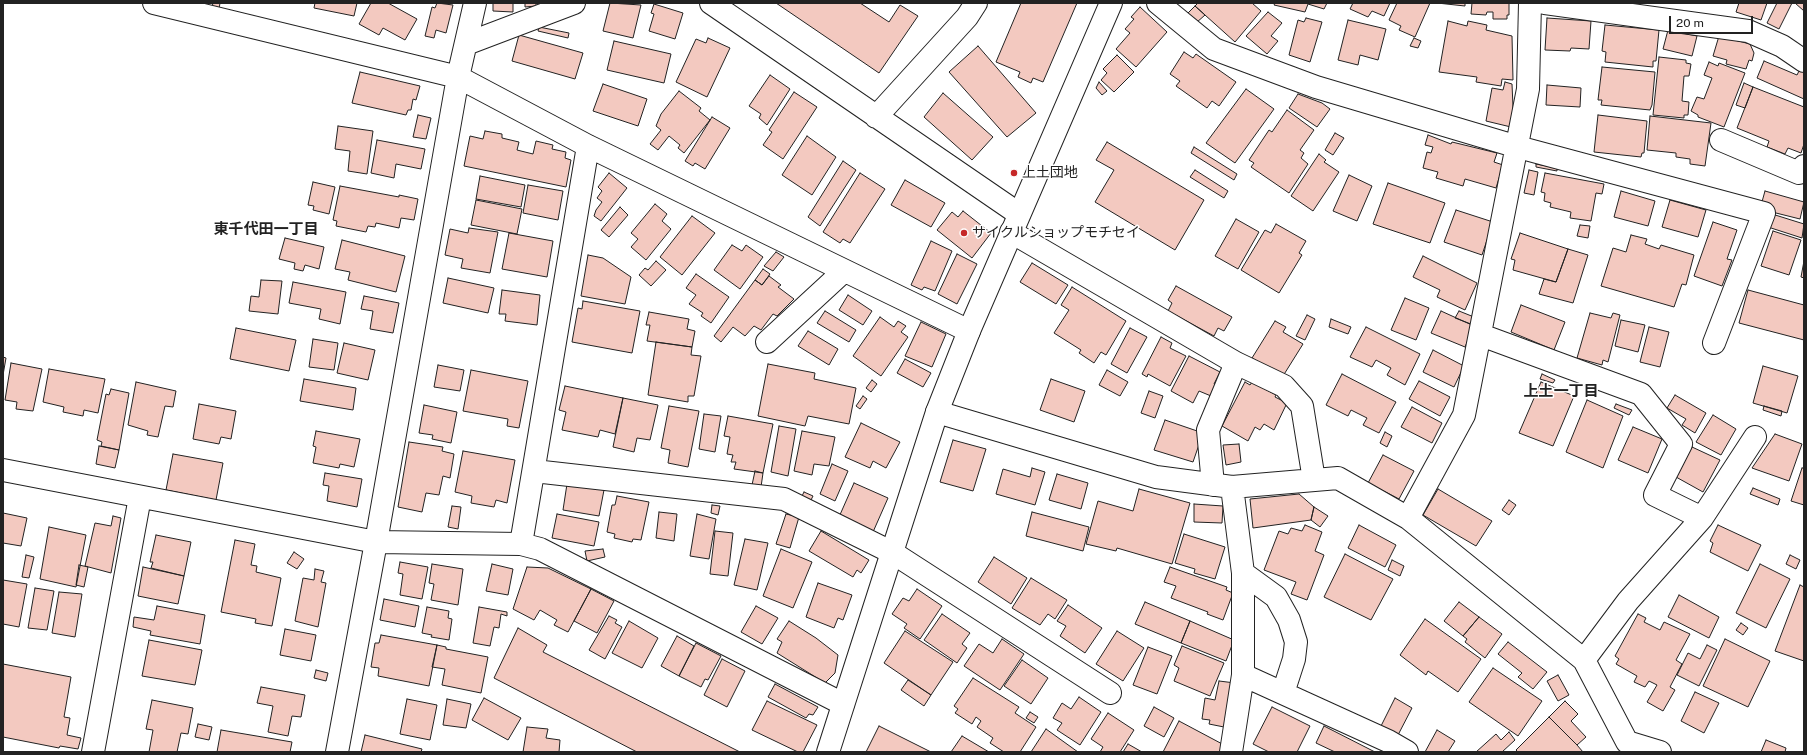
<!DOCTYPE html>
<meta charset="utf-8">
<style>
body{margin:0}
#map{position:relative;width:1807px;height:755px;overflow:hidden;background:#fff;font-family:"Public Sans",sans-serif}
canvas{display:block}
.frame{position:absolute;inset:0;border:4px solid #222;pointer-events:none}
.scale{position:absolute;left:1669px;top:16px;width:84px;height:18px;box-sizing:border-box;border:2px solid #222;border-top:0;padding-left:5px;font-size:12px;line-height:14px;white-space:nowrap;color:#222;-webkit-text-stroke:3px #fff;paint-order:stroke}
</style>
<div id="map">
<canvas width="1807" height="755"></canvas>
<div class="frame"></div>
<div class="scale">20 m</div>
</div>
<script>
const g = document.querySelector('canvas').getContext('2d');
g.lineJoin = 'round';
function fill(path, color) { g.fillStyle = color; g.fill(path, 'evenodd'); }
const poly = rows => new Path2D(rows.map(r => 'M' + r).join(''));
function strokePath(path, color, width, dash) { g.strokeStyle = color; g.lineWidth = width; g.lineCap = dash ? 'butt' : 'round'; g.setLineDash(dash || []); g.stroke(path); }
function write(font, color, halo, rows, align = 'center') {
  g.font = font + ' "Public Sans","Noto Sans JP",sans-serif'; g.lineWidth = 3; g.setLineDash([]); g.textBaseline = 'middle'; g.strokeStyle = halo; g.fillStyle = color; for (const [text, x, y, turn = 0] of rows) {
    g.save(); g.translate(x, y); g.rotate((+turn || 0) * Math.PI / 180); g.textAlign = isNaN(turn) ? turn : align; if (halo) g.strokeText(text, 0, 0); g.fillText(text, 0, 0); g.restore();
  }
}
const building = poly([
 [213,3,220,3,219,9,212,7,213,3],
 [315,3,357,3,354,16,314,8,315,3],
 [371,3,388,3,417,19,405,40,383,28,379,35,359,24,371,3],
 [437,3,453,5,446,33,436,30,434,38,425,36,432,7,435,8,437,3],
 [493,3,513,3,513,12,493,11,493,3],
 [525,3,541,3,536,3,536,6,525,7,525,3],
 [610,3,641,5,633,38,603,31,610,3],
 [776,3,860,3,889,22,900,5,918,16,879,73,776,3],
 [1021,3,1077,3,1043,82,1033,78,1031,83,1018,77,1020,72,996,62,1021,3],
 [1198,3,1252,3,1261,11,1235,42,1195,6,1198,3],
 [1275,3,1327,3,1324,9,1308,4,1305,12,1274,5,1275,3],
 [1353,3,1390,3,1384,16,1372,11,1368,17,1350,9,1353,3],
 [1397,3,1430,3,1415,37,1399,30,1401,26,1389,20,1397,3],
 [1437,3,1465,3,1465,6,1437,3],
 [1472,3,1509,3,1509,15,1507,15,1507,19,1493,19,1493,12,1487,12,1486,15,1471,14,1472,3],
 [1739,3,1767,3,1761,20,1736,12,1739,3],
 [1777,3,1792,3,1779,29,1767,23,1777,3],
 [1795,3,1804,3,1804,11,1795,3],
 [654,4,683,13,675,39,649,31,654,14,651,13,654,4],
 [1195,6,1205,15,1196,23,1187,14,1195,6],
 [1140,7,1167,32,1136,67,1116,49,1130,33,1125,29,1134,19,1131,17,1140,7],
 [1268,12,1282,23,1271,36,1278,41,1267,54,1246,36,1268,12],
 [1306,18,1322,22,1310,62,1289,55,1298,20,1304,22,1306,18],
 [1547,18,1591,21,1589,49,1571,48,1570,51,1545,50,1547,18],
 [1348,20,1386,29,1378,60,1360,55,1358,65,1338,60,1348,20],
 [1448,21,1467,26,1468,21,1487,25,1486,30,1512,36,1513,80,1502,79,1501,86,1476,82,1477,77,1439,72,1448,21],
 [1605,25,1659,30,1656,61,1653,61,1653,67,1605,62,1606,52,1602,51,1605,25],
 [539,27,569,33,568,38,538,31,539,27],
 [1668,30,1697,36,1692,56,1663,49,1668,30],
 [519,35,583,53,575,79,512,61,519,35],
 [1719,36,1750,44,1754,53,1752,61,1749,60,1746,69,1726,64,1727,60,1713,56,1719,36],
 [708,38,730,48,707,97,676,82,696,39,706,43,708,38],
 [1414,38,1421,41,1418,48,1410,46,1414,38],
 [614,41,671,54,664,83,607,70,614,41],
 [978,46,1036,113,1007,137,949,72,978,46],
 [1184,52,1193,58,1196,54,1236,82,1219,106,1212,101,1207,108,1176,86,1180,81,1170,74,1184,52],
 [1117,55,1134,72,1114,92,1101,80,1107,73,1103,69,1117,55],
 [1659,57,1686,60,1686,63,1691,64,1689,76,1684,76,1682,101,1689,102,1688,115,1684,115,1684,118,1653,115,1659,57],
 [1764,61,1797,75,1800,69,1804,70,1804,99,1757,78,1764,61],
 [1709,62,1718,66,1719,63,1745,73,1724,127,1698,117,1698,115,1691,111,1697,97,1704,99,1712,78,1704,75,1709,62],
 [1602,67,1655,72,1652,105,1650,110,1601,105,1602,100,1598,100,1602,67],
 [360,72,420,86,416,100,413,99,411,110,408,110,406,115,352,103,360,72],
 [770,75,790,89,767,125,759,118,761,114,749,106,770,75],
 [1099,82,1107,91,1102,95,1096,88,1099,82],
 [1505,82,1512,84,1513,107,1511,127,1486,121,1492,88,1503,90,1505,82],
 [1744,83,1753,87,1745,108,1736,105,1744,83],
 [603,84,647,99,638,126,593,111,603,84],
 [1547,85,1581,88,1580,107,1546,105,1547,85],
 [1753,87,1804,107,1804,144,1801,153,1788,148,1785,154,1767,147,1769,141,1737,128,1753,87],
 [1246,89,1274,109,1235,163,1206,143,1246,89],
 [679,91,701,108,699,111,710,120,684,153,678,148,680,145,669,136,658,150,650,144,661,130,656,126,661,114,679,91],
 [794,92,817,107,783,159,763,145,772,132,769,130,794,92],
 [943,93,993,137,972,160,924,117,943,93],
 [1298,94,1322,103,1330,109,1317,127,1289,108,1298,94],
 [1287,110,1314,130,1300,150,1304,153,1301,158,1308,164,1289,193,1251,167,1254,163,1249,160,1269,130,1272,132,1287,110],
 [418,115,431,118,426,139,413,137,418,115],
 [1598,115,1647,121,1644,153,1642,153,1641,157,1594,152,1598,115],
 [1650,116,1711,123,1705,166,1690,164,1690,159,1676,157,1676,153,1647,150,1650,116],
 [712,117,730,128,705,169,695,163,693,166,685,161,712,117],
 [338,126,373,131,367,174,348,171,350,151,335,149,338,126],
 [485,131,502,134,502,138,519,142,517,150,533,154,536,141,553,145,552,149,566,152,565,158,571,160,566,187,464,166,470,136,483,139,485,131],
 [1335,133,1344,138,1333,155,1325,150,1335,133],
 [1428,135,1451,144,1452,142,1497,153,1494,162,1503,165,1496,188,1465,179,1463,186,1436,178,1438,172,1423,168,1427,152,1431,153,1433,147,1425,145,1428,135],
 [807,136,836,157,812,195,782,175,807,136],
 [377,140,425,149,421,169,396,164,394,178,371,173,377,140],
 [1107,142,1204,200,1175,250,1095,202,1114,170,1096,160,1107,142],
 [1194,147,1237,174,1234,180,1191,153,1194,147],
 [1319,154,1326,160,1324,162,1339,172,1313,211,1291,196,1319,154],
 [843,161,856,170,820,226,808,217,843,161],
 [1536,164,1557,168,1557,171,1536,167,1536,164],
 [1195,170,1228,191,1224,198,1190,177,1195,170],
 [1529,170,1538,172,1534,195,1524,193,1529,170],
 [609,173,627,188,601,221,594,216,596,210,602,202,597,198,602,191,598,187,609,173],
 [860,173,885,189,850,243,843,239,840,243,823,232,860,173],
 [1545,173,1604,184,1602,194,1596,193,1591,221,1570,218,1571,212,1550,207,1551,203,1544,201,1545,193,1541,192,1545,173],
 [1349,175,1372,186,1357,221,1333,211,1349,175],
 [480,176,525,185,521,207,476,199,480,176],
 [905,180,945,203,931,227,891,205,905,180],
 [313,182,335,187,329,214,313,210,314,206,308,205,313,182],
 [1388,183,1445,203,1430,243,1373,224,1388,183],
 [528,185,563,191,558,220,523,213,528,185],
 [340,186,399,197,399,195,418,199,414,220,401,218,399,228,376,223,375,227,368,226,366,232,336,226,337,221,333,220,340,186],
 [1621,191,1655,201,1648,226,1614,217,1621,191],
 [1765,191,1804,202,1800,219,1760,209,1765,191],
 [476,200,522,209,517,234,471,225,476,200],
 [1670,200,1706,210,1698,237,1662,227,1670,200],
 [655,204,667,214,662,221,671,229,646,260,631,247,638,239,631,233,655,204],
 [620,207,628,215,609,237,601,230,620,207],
 [1456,210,1493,222,1482,255,1444,242,1456,210],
 [963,211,991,233,972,258,937,230,952,212,958,217,963,211],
 [1772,214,1804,224,1802,238,1768,227,1772,214],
 [692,216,715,233,682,275,660,257,692,216],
 [1236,219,1259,232,1238,269,1215,256,1236,219],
 [1713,222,1737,230,1727,259,1732,260,1722,286,1694,276,1713,222],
 [1276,224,1306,241,1299,253,1302,255,1279,293,1241,270,1265,230,1271,233,1276,224],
 [1580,225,1590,226,1588,238,1577,236,1580,225],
 [469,228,498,232,490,273,461,268,463,259,445,255,450,229,468,233,469,228],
 [1773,231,1801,240,1789,275,1761,266,1773,231],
 [509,233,553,241,547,277,502,269,509,233],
 [1520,233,1568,249,1556,282,1513,270,1515,260,1511,259,1520,233],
 [1631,235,1647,239,1645,244,1659,249,1661,245,1694,255,1686,285,1682,284,1674,307,1601,286,1613,248,1626,252,1631,235],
 [285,238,324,247,319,269,305,265,303,271,294,269,295,263,279,259,285,238],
 [342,240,405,256,396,292,348,280,350,272,335,269,342,240],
 [931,241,952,251,935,291,924,287,922,290,911,285,931,241],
 [732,245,742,251,746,245,763,257,740,289,714,270,732,245],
 [1568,249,1588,255,1573,303,1539,294,1544,279,1556,282,1568,249],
 [776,252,784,257,773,271,764,266,776,252],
 [957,254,977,264,957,304,938,294,957,254],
 [588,255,603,258,631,277,625,304,581,296,588,255],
 [1423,256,1477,283,1465,310,1437,297,1440,290,1413,277,1423,256],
 [656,261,666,270,651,286,639,275,645,268,648,270,656,261],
 [1804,261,1804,278,1801,277,1804,261],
 [1032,263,1068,285,1056,304,1020,282,1032,263],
 [763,269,770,274,762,285,755,280,763,269],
 [696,274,729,297,711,323,701,316,703,313,689,304,696,295,686,288,696,274],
 [769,276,781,285,778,287,794,299,777,316,773,314,761,330,754,326,745,336,733,327,721,342,714,336,755,280,762,285,769,276],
 [448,278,494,288,488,313,443,303,448,278],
 [261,280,282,281,278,314,249,311,251,296,259,297,261,280],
 [293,282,346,292,340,324,319,319,321,309,289,303,293,282],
 [1176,286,1232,317,1224,331,1218,328,1214,336,1168,311,1172,303,1168,300,1176,286],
 [1072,287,1126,321,1106,355,1101,352,1094,363,1079,353,1081,350,1054,333,1069,310,1061,305,1072,287],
 [502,290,540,295,537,325,505,321,506,314,499,314,502,290],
 [1748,290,1804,305,1804,340,1739,323,1748,290],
 [848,295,872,311,863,325,839,310,848,295],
 [364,296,399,303,393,333,370,329,373,311,361,309,364,296],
 [1405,298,1429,308,1416,340,1391,330,1405,298],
 [583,301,640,311,632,353,572,342,578,308,582,309,583,301],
 [1521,305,1565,322,1554,350,1511,332,1521,305],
 [825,311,856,330,849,342,817,323,825,311],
 [1441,311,1474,326,1465,347,1431,333,1441,311],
 [1459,311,1474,317,1471,324,1455,318,1459,311],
 [649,312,689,319,687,329,695,331,692,347,647,341,650,325,646,325,649,312],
 [1590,313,1611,318,1613,313,1620,315,1608,362,1603,360,1602,365,1577,358,1590,313],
 [1307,315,1315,319,1305,340,1296,336,1307,315],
 [880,317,894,327,898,321,906,326,901,332,908,337,881,376,853,356,880,317],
 [1331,319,1351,327,1348,334,1329,327,1331,319],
 [1621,320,1645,325,1638,352,1615,346,1621,320],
 [1275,321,1286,327,1283,332,1303,344,1283,376,1252,358,1275,321],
 [921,322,946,334,932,367,905,356,921,322],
 [1366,327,1420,354,1405,385,1387,375,1391,368,1376,360,1372,367,1350,357,1366,327],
 [1649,327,1669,332,1660,367,1640,362,1649,327],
 [236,328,296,340,289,371,230,359,236,328],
 [1130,328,1147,337,1127,373,1111,364,1130,328],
 [808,331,838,349,829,365,798,346,808,331],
 [1161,337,1172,343,1170,348,1186,356,1170,386,1148,374,1147,377,1142,374,1161,337],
 [313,339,338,343,334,370,309,367,313,339],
 [656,342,692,347,691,355,701,356,694,396,688,396,688,402,648,395,656,342],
 [344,343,375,350,368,380,337,373,344,343],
 [1433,350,1464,366,1454,387,1423,372,1433,350],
 [1189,356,1220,372,1214,384,1217,385,1211,396,1199,391,1193,403,1171,391,1189,356],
 [3,357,6,358,3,375,3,357],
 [905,359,931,373,923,387,897,373,905,359],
 [11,363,42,369,33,411,16,409,17,402,5,400,11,363],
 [768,364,815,373,814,379,856,388,849,424,808,416,805,426,758,416,768,364],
 [438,365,464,370,460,391,434,387,438,365],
 [1763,366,1798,376,1787,413,1753,403,1763,366],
 [49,369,105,379,98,413,84,410,83,416,63,412,64,407,43,402,49,369],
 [471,370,528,381,519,428,507,426,508,419,463,411,471,370],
 [1107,370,1128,382,1120,396,1099,385,1107,370],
 [1342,374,1396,402,1379,433,1363,425,1367,418,1351,410,1348,416,1326,405,1342,374],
 [1542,374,1555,380,1553,383,1540,379,1542,374],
 [304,379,356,388,353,410,300,401,304,379],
 [1051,379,1085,391,1074,422,1040,410,1051,379],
 [872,380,877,384,871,392,866,388,872,380],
 [1419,381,1450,397,1440,416,1409,399,1419,381],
 [136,382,176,391,173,407,165,406,158,437,147,435,148,431,128,425,136,382],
 [1245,382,1250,385,1252,382,1276,395,1275,397,1287,403,1274,430,1264,424,1260,430,1255,427,1248,441,1222,426,1245,382],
 [1541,382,1574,396,1553,446,1519,433,1541,382],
 [565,386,623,398,615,434,600,430,598,437,562,430,566,412,559,410,565,386],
 [111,389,129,393,119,450,101,446,102,442,97,440,106,394,109,395,111,389],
 [1149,391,1163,396,1155,418,1141,413,1149,391],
 [1675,395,1706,413,1695,433,1682,425,1686,419,1667,408,1675,395],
 [863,396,867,399,860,409,856,406,863,396],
 [623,398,658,405,650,440,637,438,634,452,613,447,623,398],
 [1587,400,1623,416,1603,468,1566,452,1587,400],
 [199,404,236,411,231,439,221,437,219,444,193,439,199,404],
 [1616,404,1632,410,1629,415,1614,408,1616,404],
 [424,405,457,412,451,443,432,439,433,435,419,433,424,405],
 [669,406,699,411,688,467,668,463,670,450,661,448,669,406],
 [1764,406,1782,411,1781,416,1763,410,1764,406],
 [1412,407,1442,423,1432,443,1401,427,1412,407],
 [704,414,721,416,715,452,699,449,704,414],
 [1713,415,1736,429,1721,455,1696,442,1713,415],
 [728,416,773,424,763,473,734,469,736,462,731,462,733,455,727,454,730,437,724,436,728,416],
 [1165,420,1203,433,1193,462,1154,450,1165,420],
 [861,423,900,442,886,468,873,461,870,468,845,457,861,423],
 [779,426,796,429,788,476,771,472,779,426],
 [1633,427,1662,439,1648,473,1618,460,1633,427],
 [316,431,360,439,354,467,340,464,339,468,313,463,316,447,313,446,316,431],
 [802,431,835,437,829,466,814,464,812,475,794,471,802,431],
 [1385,432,1392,436,1387,447,1380,443,1385,432],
 [1775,434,1802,444,1789,481,1752,468,1775,434],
 [953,440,986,449,973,491,940,482,953,440],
 [409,442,443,447,442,451,454,454,450,478,443,476,439,495,426,493,422,512,398,507,409,442],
 [1239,444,1241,462,1226,465,1223,445,1239,444],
 [99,446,119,450,115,468,96,464,99,446],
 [1692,447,1720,460,1703,492,1676,477,1692,447],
 [463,451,515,460,507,503,496,500,494,507,471,503,472,496,455,492,463,451],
 [173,454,223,463,216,500,166,490,173,454],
 [1383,455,1414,471,1399,499,1368,483,1383,455],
 [832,464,848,471,835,501,820,494,832,464],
 [1032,468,1045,472,1035,505,996,494,1003,469,1030,477,1032,468],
 [1802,468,1804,468,1804,505,1791,501,1802,468],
 [755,471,763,473,761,487,752,485,755,471],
 [325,473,362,479,357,507,327,501,329,486,323,485,325,473],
 [1057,474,1088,483,1081,509,1049,500,1057,474],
 [854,483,888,498,873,532,839,517,854,483],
 [567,484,604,490,599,516,563,510,567,484],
 [1753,488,1780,499,1778,505,1750,494,1753,488],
 [1139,489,1190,503,1172,564,1117,548,1116,551,1086,544,1098,501,1133,511,1139,489],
 [1438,489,1492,521,1476,546,1423,515,1438,489],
 [804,492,813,496,811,500,802,496,804,492],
 [1299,494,1314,507,1311,520,1253,528,1250,499,1299,494],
 [617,496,649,502,641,540,633,539,632,542,614,538,615,534,607,532,612,505,615,505,617,496],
 [1509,500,1516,505,1509,515,1502,510,1509,500],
 [1194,504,1223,506,1222,523,1194,522,1194,504],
 [712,505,720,506,718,515,711,513,712,505],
 [452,506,461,507,458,529,448,527,452,506],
 [1314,507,1328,516,1320,527,1311,520,1314,507],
 [659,512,677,514,674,541,656,538,659,512],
 [1032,512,1089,527,1083,551,1026,536,1032,512],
 [3,513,27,518,21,546,3,543,3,513],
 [557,514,599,522,594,546,552,538,557,514],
 [697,514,716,519,709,559,690,556,697,514],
 [786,514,799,517,790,548,776,544,786,514],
 [113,516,121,518,111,573,85,566,95,523,111,526,113,516],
 [1305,525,1322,532,1315,551,1324,555,1307,600,1291,594,1296,582,1264,570,1279,531,1288,534,1291,528,1302,531,1305,525],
 [1359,525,1396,545,1385,567,1348,548,1359,525],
 [1718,525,1761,545,1748,571,1710,552,1713,543,1710,541,1718,525],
 [49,527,86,535,76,587,40,579,49,527],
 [715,531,733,533,728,576,710,574,715,531],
 [821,531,869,560,861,573,857,570,853,577,809,551,821,531],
 [1184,534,1225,547,1215,579,1194,573,1195,569,1175,563,1184,534],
 [156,535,191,542,184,576,151,568,153,562,150,562,156,535],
 [745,539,768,543,757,590,734,585,745,539],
 [235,540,255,544,251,565,257,566,256,572,281,578,272,626,255,623,256,619,221,612,235,540],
 [603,549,605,557,587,561,585,551,603,549],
 [781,549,812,562,793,608,763,596,781,549],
 [294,552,304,559,297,569,287,563,294,552],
 [1345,554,1393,579,1371,620,1324,597,1345,554],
 [26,555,34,557,29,578,22,577,26,555],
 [1790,555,1800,560,1796,569,1786,564,1790,555],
 [994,557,1027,578,1011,604,978,582,994,557],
 [1392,560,1404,566,1400,576,1388,570,1392,560],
 [400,562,428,567,422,599,400,595,403,574,398,573,400,562],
 [432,564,463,569,458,605,431,600,434,584,429,583,432,564],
 [492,564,513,569,508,595,486,591,492,564],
 [1760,564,1790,579,1766,628,1736,613,1760,564],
 [79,565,88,567,84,587,76,585,79,565],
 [143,567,184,576,178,604,138,596,143,567],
 [527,567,548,568,591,589,568,632,554,625,557,620,540,610,534,620,513,609,527,567],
 [1170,567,1227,587,1226,590,1233,593,1223,620,1207,614,1208,612,1171,598,1176,586,1164,582,1170,567],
 [315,569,324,571,321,582,326,583,318,627,295,621,303,578,314,580,315,569],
 [1031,578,1067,600,1055,619,1048,614,1040,625,1012,608,1031,578],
 [3,580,27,584,19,627,3,624,3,580],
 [818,583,852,595,843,620,838,618,834,628,806,617,818,583],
 [1800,585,1804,587,1804,661,1775,651,1800,585],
 [35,588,54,591,47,630,28,628,35,588],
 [591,589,614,601,597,633,574,621,591,589],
 [917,589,942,606,920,639,904,628,907,624,892,614,903,598,909,601,917,589],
 [59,592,82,594,75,637,52,633,59,592],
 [1679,595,1719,617,1709,638,1668,617,1679,595],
 [384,599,419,606,415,627,380,620,384,599],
 [1145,602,1190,621,1181,643,1135,624,1145,602],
 [1459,602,1479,617,1463,636,1444,621,1459,602],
 [1068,605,1102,628,1085,653,1060,636,1066,626,1057,621,1068,605],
 [157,606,205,615,200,644,150,635,151,631,133,627,134,617,154,620,157,606],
 [756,606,778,618,762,644,741,632,756,606],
 [427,607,449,611,448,618,452,619,449,640,431,637,432,635,422,633,427,607],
 [479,607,507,612,507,616,501,614,499,628,494,627,490,646,473,643,479,607],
 [942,614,970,633,962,644,967,648,957,663,924,640,942,614],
 [1638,614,1646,618,1644,622,1660,630,1664,622,1690,634,1676,660,1682,664,1670,687,1675,690,1663,711,1647,702,1657,685,1649,681,1645,687,1634,682,1637,676,1616,664,1619,659,1615,656,1638,614],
 [609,616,617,620,615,623,622,627,605,659,589,650,609,616],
 [1479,617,1502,634,1485,658,1465,642,1467,639,1463,636,1479,617],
 [1425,619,1481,659,1458,692,1428,671,1426,675,1400,655,1425,619],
 [629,621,658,638,642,668,612,653,629,621],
 [789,621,816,638,838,655,835,673,825,683,777,653,782,642,777,639,789,621],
 [1190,621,1234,640,1226,661,1181,643,1190,621],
 [1741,623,1748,628,1743,635,1736,630,1741,623],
 [518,628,547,645,543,652,740,752,637,752,494,678,518,628],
 [285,629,316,635,311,661,280,655,285,629],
 [905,631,953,662,931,695,884,663,905,631],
 [1117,631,1144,648,1123,681,1096,664,1117,631],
 [381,635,437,645,429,686,378,676,379,668,371,667,375,643,379,643,381,635],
 [677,636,694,646,679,676,661,666,677,636],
 [1002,639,1024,654,1000,690,964,666,979,644,993,653,1002,639],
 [1725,639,1770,661,1748,707,1703,686,1725,639],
 [149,640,202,650,195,685,142,676,149,640],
 [1508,642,1547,672,1533,689,1518,677,1522,673,1498,654,1508,642],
 [696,643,721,656,708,680,705,679,701,687,679,676,696,643],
 [437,645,446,647,446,649,488,657,481,693,442,685,445,669,432,667,437,645],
 [1707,645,1717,650,1699,686,1677,675,1688,653,1700,659,1707,645],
 [1182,646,1224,663,1210,696,1174,681,1179,668,1174,665,1182,646],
 [1148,647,1172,656,1157,694,1133,685,1148,647],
 [722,659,745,671,727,707,704,695,722,659],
 [1022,660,1048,678,1031,704,1004,686,1022,660],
 [3,664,71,677,64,717,70,718,67,735,81,738,78,749,60,746,59,748,3,737,3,664],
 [1493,668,1542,701,1518,736,1469,702,1493,668],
 [316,670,328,673,326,681,314,678,316,670],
 [1558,675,1569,695,1558,701,1547,681,1558,675],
 [973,678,1019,707,1015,713,1036,727,1020,752,1004,752,990,743,993,738,977,727,981,721,976,717,972,724,955,713,958,709,954,706,973,678],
 [908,680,931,695,924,706,901,690,908,680],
 [1219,681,1235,683,1229,728,1209,724,1210,720,1202,719,1205,698,1215,700,1219,681],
 [775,684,818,707,813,715,809,714,806,718,768,697,775,684],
 [261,687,305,695,301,717,292,716,288,736,268,732,273,706,257,703,261,687],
 [1695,692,1719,703,1704,733,1681,721,1695,692],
 [1079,697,1101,712,1080,745,1057,730,1062,723,1053,718,1062,703,1071,709,1079,697],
 [484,698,521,718,508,740,472,720,484,698],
 [1395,698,1412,708,1398,735,1381,726,1395,698],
 [407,699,437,705,430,740,400,734,407,699],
 [447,699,471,704,466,728,443,725,447,699],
 [152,700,193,708,188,734,181,733,177,752,149,752,153,730,146,729,152,700],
 [767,701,817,725,803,752,798,752,752,730,767,701],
 [1565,701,1578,714,1571,721,1586,737,1577,745,1549,717,1565,701],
 [1154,707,1174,718,1164,737,1144,726,1154,707],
 [1272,707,1310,726,1297,752,1269,752,1253,744,1272,707],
 [1030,712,1038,717,1034,723,1026,718,1030,712],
 [1108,713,1134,730,1120,752,1100,752,1103,747,1091,739,1108,713],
 [1549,717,1577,745,1583,752,1518,752,1516,750,1549,717],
 [1179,721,1226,746,1224,752,1163,752,1179,721],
 [198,724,212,727,209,740,195,737,198,724],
 [879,726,931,752,866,752,879,726],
 [1324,726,1375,752,1335,752,1316,743,1324,726],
 [527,727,548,729,546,738,560,740,559,752,523,752,527,727],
 [1046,729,1078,752,1031,752,1046,729],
 [221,730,292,742,290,752,217,752,221,730],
 [1437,730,1455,741,1448,752,1425,752,1437,730],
 [1509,732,1515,740,1502,752,1476,752,1496,734,1501,740,1509,732],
 [365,735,422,749,421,752,361,752,365,735],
 [962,736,989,752,951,752,962,736],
 [1766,740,1786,748,1785,752,1761,752,1766,740],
 [1128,744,1142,752,1123,752,1128,744]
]);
fill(building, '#f3c9c0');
strokePath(building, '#222', 1);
const street = poly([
 [154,3,458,77,588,146,969,331],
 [711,3,1019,214],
 [1158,3,1214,49,1316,87,1518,147,1764,213,1714,343],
 [1545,3,1748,31,1782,46,1804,61],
 [466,44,574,3],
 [876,117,967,17,976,3],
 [1721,140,1799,173,1804,166],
 [1011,232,1236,363,1284,386,1302,406,1314,480],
 [1481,335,1641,394,1681,444,1655,495,1702,518],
 [767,342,844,271],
 [937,412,1156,477,1232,487,1338,478,1408,518,1584,660,1627,742,1660,752],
 [3,470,376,542,521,544,540,549,843,704],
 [534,471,784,499,893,553,1110,693],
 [1213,485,1208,430,1236,363],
 [1408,518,1464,415,1528,89,1530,3],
 [521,544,588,146],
 [1243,573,1276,597,1289,620,1296,642,1294,659,1283,693],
 [1584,660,1628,601,1702,518,1755,437],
 [1243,675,1388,741,1407,752],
 [93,752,140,497],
 [337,752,376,542,458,77,475,3],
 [1231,752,1243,675,1243,573,1232,487]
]);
const secondary = poly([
 [828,752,937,412,969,331,1111,3]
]);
strokePath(street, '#222', 24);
strokePath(secondary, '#222', 24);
strokePath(street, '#fff', 22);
strokePath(secondary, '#fff', 22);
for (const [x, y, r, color] of [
 [1014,173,4,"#c62828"],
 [964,233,4,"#c62828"]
]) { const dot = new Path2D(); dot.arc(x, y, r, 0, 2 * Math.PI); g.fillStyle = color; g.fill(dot); strokePath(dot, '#fff', 1.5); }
write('14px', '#222', '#fff', [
 ["上土団地",1022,173],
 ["サイクルショップモチセイ",972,233]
], 'left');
write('bold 15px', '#222', '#fff', [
 ["東千代田一丁目",266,229],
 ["上土一丁目",1561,391]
]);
</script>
